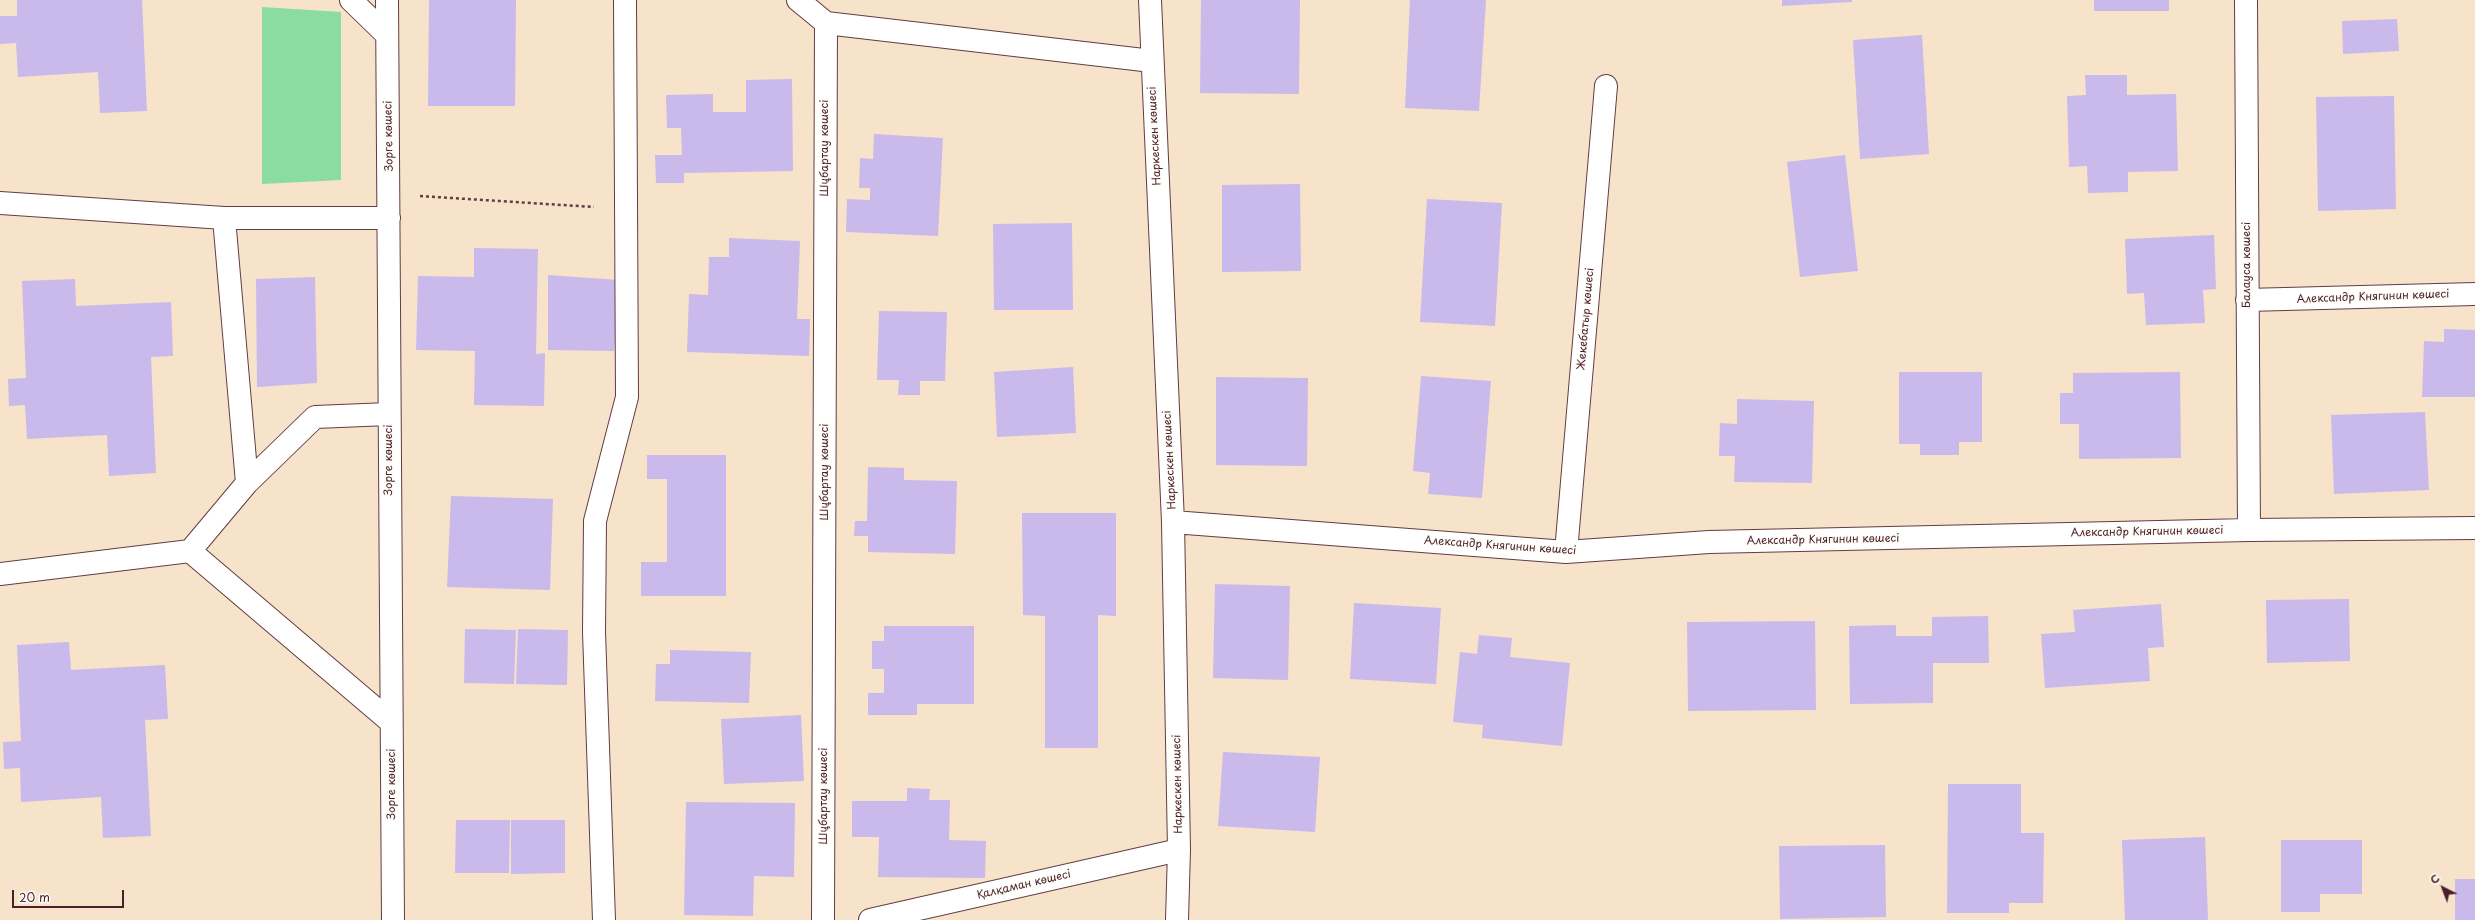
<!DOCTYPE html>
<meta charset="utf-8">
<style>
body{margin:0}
#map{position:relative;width:2475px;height:920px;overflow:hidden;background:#f6e3ca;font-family:"Playpen Sans",sans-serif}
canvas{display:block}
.north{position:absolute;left:2423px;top:868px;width:40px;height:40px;-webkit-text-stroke:3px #fdfcf7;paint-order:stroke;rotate:318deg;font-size:11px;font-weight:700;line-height:16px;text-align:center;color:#4a1f2b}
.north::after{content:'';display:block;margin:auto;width:14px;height:18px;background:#4a1f2b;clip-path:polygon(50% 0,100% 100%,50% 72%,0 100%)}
.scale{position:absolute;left:12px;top:890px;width:112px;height:18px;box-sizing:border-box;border:2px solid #4a1f2b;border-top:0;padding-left:5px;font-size:12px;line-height:14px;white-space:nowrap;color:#4a1f2b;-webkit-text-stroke:3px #fdfcf7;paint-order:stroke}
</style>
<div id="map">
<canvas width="2475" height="920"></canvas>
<div class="north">С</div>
<div class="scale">20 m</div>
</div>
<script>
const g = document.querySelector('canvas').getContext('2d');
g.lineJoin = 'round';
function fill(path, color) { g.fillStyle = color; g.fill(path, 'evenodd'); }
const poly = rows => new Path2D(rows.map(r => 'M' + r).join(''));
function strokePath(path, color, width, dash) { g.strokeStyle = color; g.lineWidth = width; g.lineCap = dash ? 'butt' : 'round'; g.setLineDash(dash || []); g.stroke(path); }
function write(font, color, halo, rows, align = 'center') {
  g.font = font + ' "Playpen Sans",sans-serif'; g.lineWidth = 3; g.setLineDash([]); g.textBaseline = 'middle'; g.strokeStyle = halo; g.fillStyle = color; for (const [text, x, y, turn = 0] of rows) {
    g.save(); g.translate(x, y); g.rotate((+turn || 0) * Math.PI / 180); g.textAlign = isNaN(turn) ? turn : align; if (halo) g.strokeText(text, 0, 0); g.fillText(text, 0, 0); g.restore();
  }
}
fill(poly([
 [262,7,341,12,341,180,262,184]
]), '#8add9f');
fill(poly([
 [17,0,142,0,147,111,100,113,98,72,18,77,16,43,0,44,0,16,17,16],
 [429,0,516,0,515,106,428,106],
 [1201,0,1300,0,1299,94,1200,93],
 [1410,0,1486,0,1479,111,1405,108],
 [1782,0,1852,0,1852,2,1782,6],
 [2094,0,2169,0,2169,11,2094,11],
 [2397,19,2399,51,2343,54,2342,21],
 [1922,35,1929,154,1860,159,1853,40],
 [2085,75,2127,75,2127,95,2176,94,2178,171,2128,172,2128,192,2088,193,2087,166,2069,167,2067,96,2086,95],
 [792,79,793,171,684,173,684,183,656,183,655,155,682,155,681,128,667,128,666,95,713,94,713,112,746,112,746,80],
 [2394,96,2396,209,2318,211,2316,97],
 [874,134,943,138,938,236,846,232,847,199,870,200,870,188,859,188,860,158,873,159],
 [1845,155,1858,271,1800,277,1787,162],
 [1300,184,1301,271,1222,272,1222,185],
 [1427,199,1502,203,1495,326,1420,322],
 [1072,223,1073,310,994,310,993,224],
 [2214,235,2216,289,2203,290,2205,323,2146,325,2144,293,2127,294,2125,239],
 [729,238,800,241,797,319,810,319,809,356,687,352,689,294,708,295,709,257,729,257],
 [474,248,538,249,536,354,545,353,544,406,474,405,475,351,416,350,418,276,474,277],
 [548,275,619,280,614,351,548,350],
 [315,277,317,383,257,387,256,279],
 [75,279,76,306,171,302,173,356,151,357,156,473,109,476,107,435,27,439,25,405,9,406,8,379,26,378,22,281],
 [879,311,947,312,945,381,920,381,920,395,898,395,899,380,877,380],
 [2444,329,2475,330,2475,397,2422,397,2424,341,2444,342],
 [1073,367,1076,433,997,437,994,372],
 [1899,372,1982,372,1982,442,1959,442,1959,455,1920,455,1920,444,1899,444],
 [2180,372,2181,458,2079,459,2079,424,2060,424,2060,393,2073,393,2073,373],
 [1421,376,1491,381,1482,498,1428,494,1430,473,1413,471],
 [1216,377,1308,378,1307,466,1216,465],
 [1737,399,1814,401,1812,483,1734,482,1735,456,1719,456,1720,423,1737,424],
 [2425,412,2429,490,2334,494,2331,415],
 [647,455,726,455,726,596,641,596,641,562,667,562,667,479,647,479],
 [868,467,904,468,904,480,957,481,955,554,868,552,868,536,854,536,855,521,867,521],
 [451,496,553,499,550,590,447,587],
 [1022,513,1116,513,1116,616,1098,615,1098,748,1045,748,1045,616,1023,615],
 [1215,584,1290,586,1288,680,1213,678],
 [2349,599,2350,661,2267,663,2266,600],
 [1354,603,1441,608,1436,684,1350,679],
 [2161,604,2164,647,2148,648,2150,681,2045,688,2041,634,2075,632,2073,610],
 [1988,616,1989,663,1933,663,1933,703,1850,704,1849,626,1896,625,1896,636,1932,636,1932,617],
 [1815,621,1816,710,1688,711,1687,622],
 [884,626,974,626,974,704,917,704,917,715,868,715,868,693,884,693,884,669,872,669,872,641,884,641],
 [465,629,516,630,514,684,464,683],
 [518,629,568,630,567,685,516,684],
 [1479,635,1512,638,1510,657,1570,663,1562,746,1482,738,1483,725,1453,722,1460,652,1477,654],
 [69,642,71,670,165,665,168,719,145,720,151,836,103,838,101,797,21,802,20,768,4,769,3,742,21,741,17,645],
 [670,650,751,652,749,703,655,701,656,664,670,664],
 [801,715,804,781,724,784,721,719],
 [1223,752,1320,757,1315,832,1218,826],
 [1948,784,2021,784,2021,833,2044,833,2043,903,2009,903,2009,913,1947,913],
 [907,788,930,789,929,800,950,800,949,840,986,841,985,878,878,877,879,837,852,837,852,801,907,801],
 [686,802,795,803,794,877,754,876,753,916,684,915],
 [456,820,510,820,509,873,455,873],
 [511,820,565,820,565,873,511,874],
 [2205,837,2208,920,2125,920,2122,840],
 [2281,840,2362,840,2362,894,2320,894,2320,912,2281,912],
 [1885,845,1886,917,1780,919,1779,846],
 [2455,879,2475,879,2475,920,2455,920]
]), '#cab9eb');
const minor = poly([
 [351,0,387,35],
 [387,0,393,920],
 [798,0,826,23,1152,61],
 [1150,0,1173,522,1179,850,1177,920],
 [2246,0,2249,530],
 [0,203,224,218,389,218],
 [224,218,247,483],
 [2247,300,2475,294],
 [1173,522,1566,552,1709,542,2249,530,2475,528],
 [190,551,247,483,315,417,389,414],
 [1566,552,1606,86],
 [0,574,190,551,391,722],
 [604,920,594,632,595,521,627,397,625,0],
 [823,920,826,23],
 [870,920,1179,850]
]);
strokePath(minor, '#643c43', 24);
strokePath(poly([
 [420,196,594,207]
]), '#643c43', 2.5, [3, 3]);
strokePath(minor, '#fff', 22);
write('11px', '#4a1f2b', '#fdfcf7', [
 ["Зорге көшесі",389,136,-91],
 ["Наркескен көшесі",1155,136,-93],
 ["Шұбартау көшесі",825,148,-90],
 ["Балауса көшесі",2247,265,-90],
 ["Александр Княгинин көшесі",2373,297,-2],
 ["Жекебатыр көшесі",1586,319,-85],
 ["Зорге көшесі",389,460,-90],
 ["Наркескен көшесі",1170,460,-93],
 ["Шұбартау көшесі",825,472,-90],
 ["Александр Княгинин көшесі",2147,532,-1],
 ["Александр Княгинин көшесі",1823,540,-1],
 ["Александр Княгинин көшесі",1500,546,4],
 ["Зорге көшесі",392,784,-90],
 ["Наркескен көшесі",1178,784,-91],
 ["Шұбартау көшесі",824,796,-90],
 ["Қалқаман көшесі",1024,885,-13]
]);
</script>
